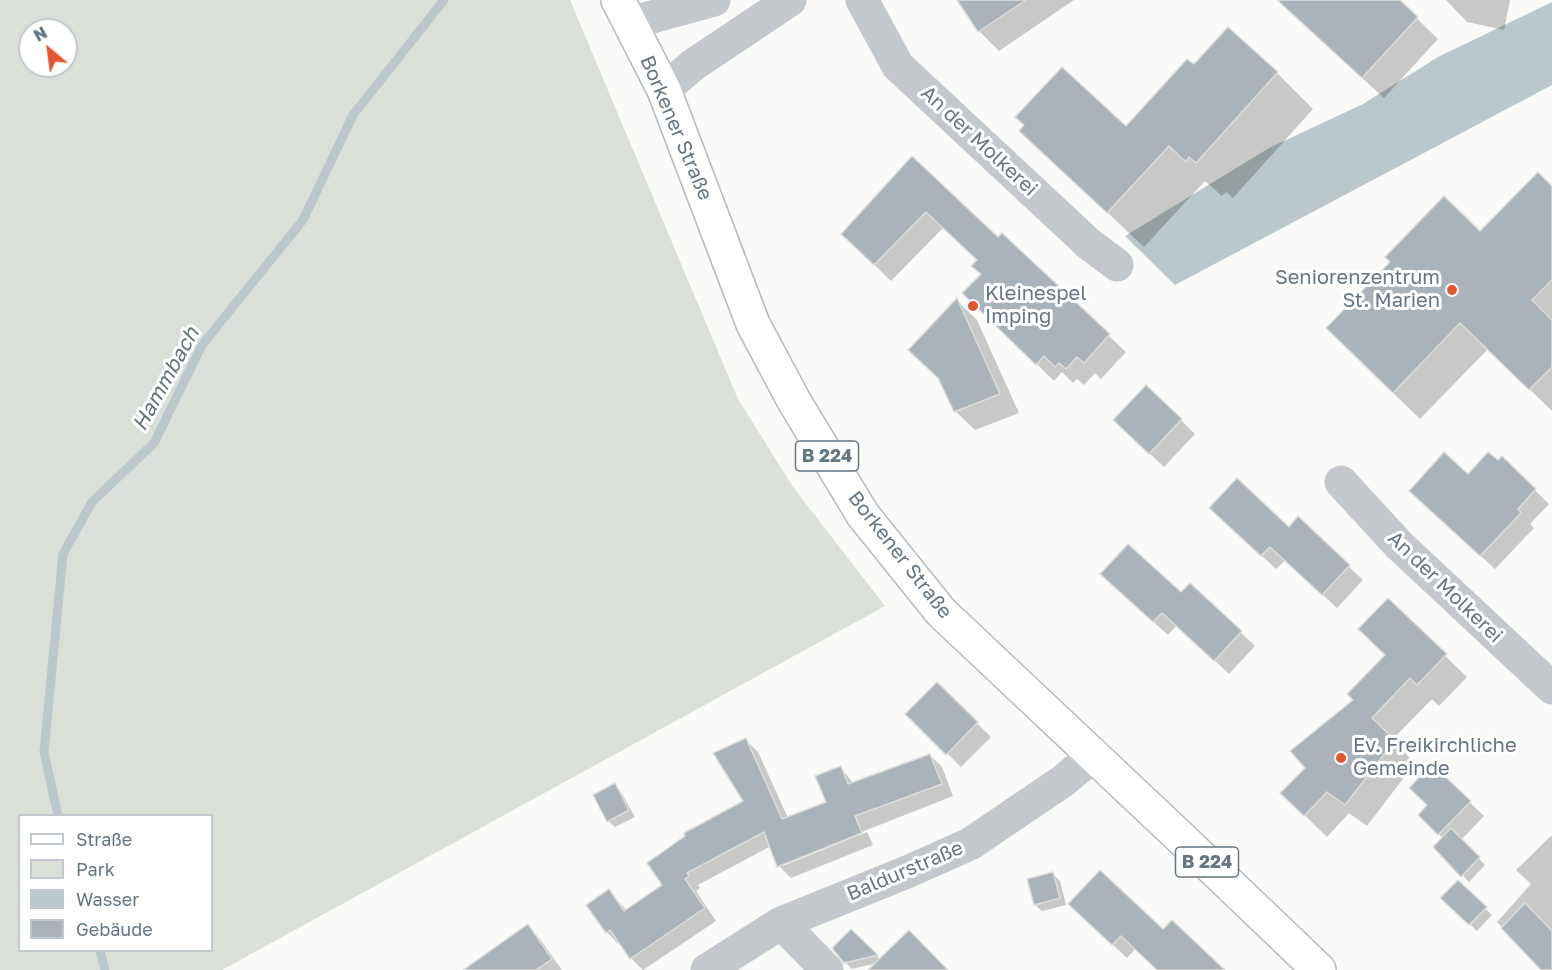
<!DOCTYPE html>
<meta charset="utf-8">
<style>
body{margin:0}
#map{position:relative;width:1552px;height:970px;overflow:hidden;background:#fafaf8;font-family:"Golos Text",sans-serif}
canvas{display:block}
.legend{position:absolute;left:18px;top:814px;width:195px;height:138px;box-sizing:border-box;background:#fff;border:2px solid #c1c8cd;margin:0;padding:8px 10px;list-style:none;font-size:18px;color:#657683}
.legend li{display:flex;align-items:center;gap:12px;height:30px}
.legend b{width:30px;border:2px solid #c1c8cd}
.north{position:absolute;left:18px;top:18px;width:60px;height:60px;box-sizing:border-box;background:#fff;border:2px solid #c1c8cd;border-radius:50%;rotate:331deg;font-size:16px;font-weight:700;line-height:24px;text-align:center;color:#657683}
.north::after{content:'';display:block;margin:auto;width:21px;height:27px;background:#e4572e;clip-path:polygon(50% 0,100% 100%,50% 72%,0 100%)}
</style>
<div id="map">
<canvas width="1552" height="970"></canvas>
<ul class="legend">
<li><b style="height:8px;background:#fff"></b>Straße</li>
<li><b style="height:16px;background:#dadfd7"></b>Park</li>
<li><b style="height:16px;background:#bbc7cb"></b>Wasser</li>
<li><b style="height:16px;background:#aab3b9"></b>Gebäude</li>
</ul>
<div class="north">N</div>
</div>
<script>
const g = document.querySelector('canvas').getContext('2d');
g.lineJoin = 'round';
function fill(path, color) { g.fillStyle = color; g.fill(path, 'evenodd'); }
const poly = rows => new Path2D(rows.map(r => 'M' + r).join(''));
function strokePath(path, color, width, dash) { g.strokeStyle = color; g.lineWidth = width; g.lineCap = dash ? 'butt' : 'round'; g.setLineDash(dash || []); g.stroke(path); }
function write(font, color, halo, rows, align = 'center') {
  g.font = font + ' "Golos Text",sans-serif'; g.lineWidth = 6; g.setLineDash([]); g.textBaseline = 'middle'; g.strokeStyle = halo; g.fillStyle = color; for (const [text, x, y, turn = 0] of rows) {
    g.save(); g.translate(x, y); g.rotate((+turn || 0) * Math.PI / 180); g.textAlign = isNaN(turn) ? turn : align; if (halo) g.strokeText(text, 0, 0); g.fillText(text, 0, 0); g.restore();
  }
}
fill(poly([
 [0,0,570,0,738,399,793,487,885,606,222,970,0,970],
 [30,30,66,30,66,66,30,66],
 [20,816,212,816,212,950,20,950]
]), '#dadfd7');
fill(poly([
 [1552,2,1552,85,1175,285,1125,236,1269,148,1363,104,1438,57]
]), '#bbc7cb');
fill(poly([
 [959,0,1074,0,999,51,979,31],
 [1277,0,1398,0,1438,39,1384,98],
 [1446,0,1510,0,1504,30,1467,22],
 [1228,29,1277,73,1313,109,1233,198,1226,192,1222,196,1205,181,1144,247,1021,131,1127,128,1194,67],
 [912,158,998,239,1002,235,1126,352,1101,379,1095,373,1084,385,1077,379,1073,383,1062,372,1054,381,964,293,982,275,979,260,944,227,891,281,843,234],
 [1552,188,1552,411,1488,349,1420,419,1354,355,1392,262,1480,233],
 [957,301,977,320,1019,413,975,430,955,411],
 [1181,420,1195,434,1164,467,1129,434],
 [1502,458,1549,504,1530,524,1534,528,1495,569,1425,505,1468,476,1498,462],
 [1298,519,1363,580,1337,608,1285,560,1276,569,1225,522,1289,529],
 [1190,585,1255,646,1229,674,1177,625,1168,635,1116,588,1181,594],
 [1388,600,1467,677,1439,706,1432,699,1392,740,1415,763,1367,826,1349,813,1327,837,1282,793,1307,768,1387,656],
 [937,684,991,737,961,767,907,714],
 [746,740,758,752,788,818,827,803,841,768,854,784,930,755,942,767,953,796,783,863,783,866,867,832,873,845,791,878,779,866,771,846,698,885,700,888,696,891,716,921,643,970,631,958,621,943,619,945,607,932,588,905,609,891,627,911,664,885,745,802],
 [1432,766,1484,816,1461,840,1485,865,1469,882,1435,847,1443,838,1420,815,1429,806],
 [615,785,621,792,635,817,615,827,608,821],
 [1552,835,1552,970,1543,970,1497,922,1531,884,1516,870],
 [1053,874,1060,881,1066,905,1042,911,1035,905],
 [1458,882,1492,915,1477,931,1442,898],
 [1083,917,1163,932,1223,970,1159,970,1136,948,1127,958],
 [527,926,540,939,562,970,465,970],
 [851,931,881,960,946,970,884,970,877,963,852,969,845,962]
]), '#0003');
strokePath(poly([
 [58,816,44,752,63,554,92,502,154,443,202,345,303,220,353,115,444,0],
 [100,950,105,970]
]), '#bbc7cb', 9);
const building = poly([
 [957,0,1026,0,978,32,957,0],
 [1277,0,1400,0,1418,17,1362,78,1277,0],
 [1228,27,1278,72,1196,163,1189,157,1186,162,1169,146,1107,213,1019,131,1024,125,1015,117,1062,67,1126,126,1187,59,1194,64,1228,27],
 [912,156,998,237,1002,233,1110,334,1084,363,1077,357,1066,369,1059,363,1055,367,1044,356,1036,365,962,293,981,274,971,266,977,260,926,212,874,265,841,234,912,156],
 [1538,172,1552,186,1552,280,1532,300,1552,320,1552,367,1529,390,1460,323,1393,393,1326,328,1390,262,1385,257,1444,196,1480,231,1538,172],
 [957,298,1000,394,954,412,938,378,908,350,957,298],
 [1146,385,1182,419,1149,454,1113,420,1146,385],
 [1444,452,1468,474,1488,452,1498,460,1502,456,1536,489,1518,509,1521,513,1480,556,1409,491,1444,452],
 [1237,478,1289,527,1298,516,1350,565,1322,595,1270,547,1261,556,1209,508,1237,478],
 [1128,544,1181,592,1190,583,1242,631,1214,661,1162,613,1153,622,1100,574,1128,544],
 [1388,598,1447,654,1417,685,1410,678,1372,718,1395,740,1345,805,1327,792,1304,816,1280,793,1305,768,1290,751,1353,700,1347,694,1385,655,1358,629,1388,598],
 [937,682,978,722,946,755,905,714,937,682],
 [746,738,782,819,826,802,815,776,841,766,848,784,930,754,942,784,855,816,862,833,777,867,764,832,687,873,689,876,685,879,705,908,630,959,610,930,606,933,586,905,609,889,624,911,662,885,647,863,685,836,684,833,743,801,713,753,746,738],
 [1432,764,1471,801,1438,835,1418,815,1427,805,1409,788,1432,764],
 [615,783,629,810,607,822,593,795,615,783],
 [1451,828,1480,857,1461,877,1433,847,1451,828],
 [1100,870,1163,929,1172,920,1225,970,1157,970,1121,936,1112,945,1068,904,1100,870],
 [1053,872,1060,898,1034,905,1027,879,1053,872],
 [1458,880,1487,907,1469,925,1440,898,1458,880],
 [1525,903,1552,931,1552,970,1541,970,1501,928,1525,903],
 [528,924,552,959,536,970,463,970,528,924],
 [851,929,878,955,844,963,832,948,851,929],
 [909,930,948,970,868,970,909,930]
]);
fill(building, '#aab3b9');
strokePath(building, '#dcdcda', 1.5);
const primary = poly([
 [618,0,664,90,753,324,794,401,863,515,941,612,1181,838,1319,970]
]);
strokePath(primary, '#b5babe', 36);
strokePath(poly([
 [862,0,898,66,1089,244,1117,265],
 [630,23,714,0],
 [664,90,693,65,790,0],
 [1341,482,1399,545,1552,688],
 [781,923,827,970],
 [707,970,781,923,907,872,970,844,1063,781,1094,755]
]), '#c3c8cc', 33);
strokePath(primary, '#fff', 33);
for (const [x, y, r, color] of [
 [1452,290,6,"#e4572e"],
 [973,306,6,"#e4572e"],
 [1341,758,6,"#e4572e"]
]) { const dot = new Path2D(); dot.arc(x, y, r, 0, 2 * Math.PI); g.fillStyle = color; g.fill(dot); strokePath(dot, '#fff', 2); }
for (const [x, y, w] of [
 [827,456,63],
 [1207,862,63]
]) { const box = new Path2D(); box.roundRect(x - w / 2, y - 15, w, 30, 4.5); g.fillStyle = '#fff'; g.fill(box); strokePath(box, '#657683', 1.5); }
write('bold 18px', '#657683', null, [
 ["B 224",827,456],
 ["B 224",1207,862]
]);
write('20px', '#657683', '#fff', [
 ["Borkener Straße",676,128,67],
 ["An der Molkerei",979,141,43],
 ["Borkener Straße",900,555,52],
 ["An der Molkerei",1445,587,44],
 ["Baldurstraße",905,871,-23]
]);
write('20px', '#657683', '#fff', [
 ["Seniorenzentrum",1440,278,"right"],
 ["St. Marien",1440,301,"right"],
 ["Kleinespel",985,294],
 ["Imping",985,317],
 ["Ev. Freikirchliche",1353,746],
 ["Gemeinde",1353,769]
], 'left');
write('italic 21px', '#60757c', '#fff', [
 ["Hammbach",166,379,-61]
]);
</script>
